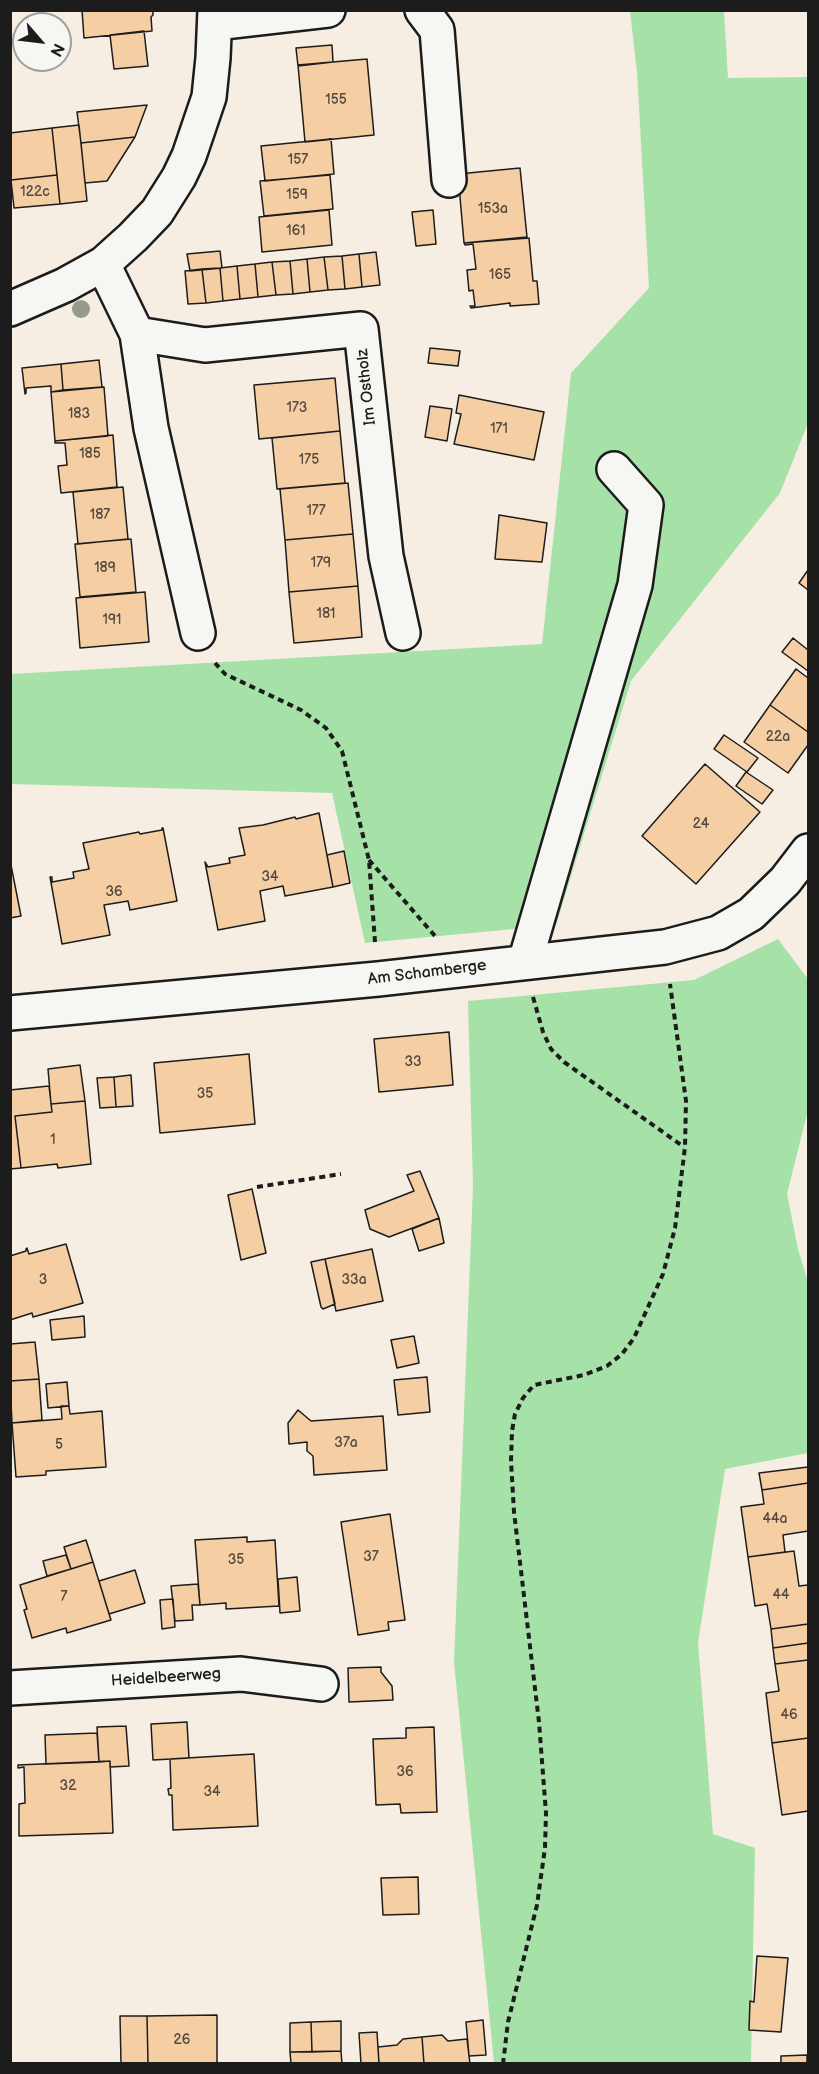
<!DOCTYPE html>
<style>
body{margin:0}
#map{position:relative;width:819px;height:2074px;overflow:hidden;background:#f6eee2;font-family:"Balsamiq Sans",sans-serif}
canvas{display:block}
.frame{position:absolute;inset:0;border:12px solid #1c1c1c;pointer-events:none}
.north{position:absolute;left:12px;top:12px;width:60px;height:60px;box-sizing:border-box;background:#f6f6f2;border:2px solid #9f9f9c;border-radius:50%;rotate:118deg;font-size:16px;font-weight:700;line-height:24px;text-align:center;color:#1c1c1c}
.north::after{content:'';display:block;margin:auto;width:21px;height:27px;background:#1c1c1c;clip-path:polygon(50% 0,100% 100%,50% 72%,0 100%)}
</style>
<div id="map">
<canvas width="819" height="2074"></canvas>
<div class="frame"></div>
<div class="north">N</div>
</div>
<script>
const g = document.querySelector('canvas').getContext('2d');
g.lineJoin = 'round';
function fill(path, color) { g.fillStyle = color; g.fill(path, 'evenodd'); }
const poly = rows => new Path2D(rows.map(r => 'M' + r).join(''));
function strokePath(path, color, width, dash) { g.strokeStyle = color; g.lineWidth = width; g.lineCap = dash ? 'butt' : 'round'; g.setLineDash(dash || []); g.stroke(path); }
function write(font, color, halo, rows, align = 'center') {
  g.font = font + ' "Balsamiq Sans",sans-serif'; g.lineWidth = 4.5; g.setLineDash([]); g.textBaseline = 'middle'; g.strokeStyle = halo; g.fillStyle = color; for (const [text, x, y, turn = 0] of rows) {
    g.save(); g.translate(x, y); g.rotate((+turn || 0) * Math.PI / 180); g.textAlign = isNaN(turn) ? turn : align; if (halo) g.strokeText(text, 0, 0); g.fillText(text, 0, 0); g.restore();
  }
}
fill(poly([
 [630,11,724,11,728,78,808,77,808,423,780,493,631,681,556,925,365,943,332,793,11,784,11,674,542,644,571,373,649,288,637,72],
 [778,939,808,979,808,1110,787,1194,798,1249,808,1282,808,1453,725,1469,698,1643,713,1834,755,1848,751,2063,494,2063,454,1662,473,1187,468,1001,694,980]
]), '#a6e2a8');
const building = poly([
 [82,10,153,10,153,15,151,17,152,31,84,38,82,10],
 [144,31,148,66,114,69,110,35,144,31],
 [332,45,333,62,298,66,296,48,332,45],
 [367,59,374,135,305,142,298,65,367,59],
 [147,105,135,137,81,143,77,112,147,105],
 [79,125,87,201,60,204,52,128,79,125],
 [52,128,57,175,11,180,10,133,52,128],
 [135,137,107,181,85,183,81,143,135,137],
 [331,139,334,174,265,181,261,146,331,139],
 [520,168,527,237,464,243,458,174,520,168],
 [57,175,60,204,14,208,11,180,57,175],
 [330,175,333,209,264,216,260,181,330,175],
 [329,210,332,245,262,252,259,217,329,210],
 [433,210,436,244,416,246,412,212,433,210],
 [529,238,533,281,537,281,539,304,510,306,510,303,471,308,470,306,475,306,473,290,469,291,467,270,476,269,473,244,465,245,464,243,529,238],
 [220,251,222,268,190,271,187,254,220,251],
 [376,252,380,285,362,287,359,254,376,252],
 [359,254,362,287,345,289,342,256,359,254],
 [342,256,345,289,328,290,324,257,342,256],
 [324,257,328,290,310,292,307,259,324,257],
 [307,259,310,292,293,294,290,261,307,259],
 [290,261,293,294,276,295,272,262,290,261],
 [272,262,276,295,258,297,255,264,272,262],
 [255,264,258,297,240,299,237,266,255,264],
 [237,266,240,299,223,301,220,268,237,266],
 [220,268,223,301,206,303,202,269,220,268],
 [202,269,206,303,188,304,185,271,202,269],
 [430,348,460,351,458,366,428,363,430,348],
 [99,360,102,387,63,390,61,364,99,360],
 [61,364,63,390,51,392,51,386,26,388,26,393,25,394,22,368,61,364],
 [335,378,340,431,259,439,254,385,335,378],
 [104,387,108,436,55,441,51,392,104,387],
 [459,395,544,412,534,460,454,444,461,414,456,413,459,395],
 [430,406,452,409,447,441,425,437,430,406],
 [340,431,345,483,277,489,272,438,340,431],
 [113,435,117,487,61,493,58,466,67,465,65,443,55,443,55,441,113,435],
 [348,483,353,534,285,540,280,489,348,483],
 [123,487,128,539,78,544,73,492,123,487],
 [499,515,547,523,542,562,495,559,499,515],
 [353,534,358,586,289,592,285,540,353,534],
 [131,539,136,592,80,597,75,544,131,539],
 [808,570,808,590,799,583,808,570],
 [358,586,362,637,294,643,289,592,358,586],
 [145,592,149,642,80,648,76,598,145,592],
 [793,638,808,650,808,671,782,652,793,638],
 [796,669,808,678,808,732,770,705,796,669],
 [770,705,808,732,808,745,788,773,744,742,770,705],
 [724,735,758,758,747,772,714,749,724,735],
 [705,764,760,812,696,884,642,836,705,764],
 [746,772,773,790,762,804,736,786,746,772],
 [319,813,333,887,285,896,283,886,260,891,265,921,218,930,205,862,208,867,230,863,229,858,245,855,239,828,263,825,295,817,296,819,319,813],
 [162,828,163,828,177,901,130,910,128,901,104,905,110,935,62,944,50,877,52,877,52,882,74,878,73,872,89,869,83,843,139,832,140,834,162,830,162,828],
 [344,851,350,883,333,887,327,855,344,851],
 [10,860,21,916,10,918,10,860],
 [449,1032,453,1085,379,1092,374,1039,449,1032],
 [249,1054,255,1124,160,1133,154,1063,249,1054],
 [80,1065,85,1101,51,1104,48,1069,80,1065],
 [131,1075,133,1106,116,1107,114,1077,131,1075],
 [114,1077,116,1107,100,1108,97,1078,114,1077],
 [49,1086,52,1112,15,1116,21,1168,10,1169,10,1090,49,1086],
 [85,1101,91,1164,58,1168,57,1164,21,1168,15,1116,52,1112,51,1104,85,1101],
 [420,1171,439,1218,389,1237,370,1229,365,1210,414,1191,407,1175,420,1171],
 [252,1189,266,1253,241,1260,228,1195,252,1189],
 [439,1218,444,1243,419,1251,412,1229,439,1218],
 [66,1244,83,1303,33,1317,32,1313,10,1320,10,1256,26,1251,26,1249,27,1248,29,1254,66,1244],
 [372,1249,383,1301,336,1311,325,1259,372,1249],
 [325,1259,335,1304,323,1309,321,1307,311,1262,325,1259],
 [84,1316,85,1337,52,1340,50,1320,84,1316],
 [414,1336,419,1363,397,1368,391,1340,414,1336],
 [35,1342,39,1379,10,1381,10,1344,35,1342],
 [427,1377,430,1412,398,1415,394,1380,427,1377],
 [39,1379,42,1420,12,1423,10,1381,39,1379],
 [67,1382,69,1406,48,1408,46,1384,67,1382],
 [61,1406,69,1406,70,1414,102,1411,106,1467,46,1471,46,1475,16,1477,12,1423,62,1419,61,1406],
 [298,1410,311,1421,383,1416,387,1470,314,1475,313,1456,307,1451,307,1442,289,1444,288,1423,298,1410],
 [808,1467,808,1483,762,1490,759,1473,808,1467],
 [808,1483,808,1531,783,1535,785,1552,748,1557,741,1507,764,1504,762,1490,808,1483],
 [390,1514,405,1620,388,1622,389,1630,358,1635,341,1522,390,1514],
 [247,1537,247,1542,275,1540,279,1606,226,1609,226,1603,200,1605,195,1540,247,1537],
 [86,1540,93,1562,71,1569,64,1547,86,1540],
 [794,1551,799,1586,808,1585,808,1624,771,1629,767,1604,755,1606,748,1557,794,1551],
 [66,1555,71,1569,47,1576,43,1561,66,1555],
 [93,1562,111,1620,67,1633,66,1628,32,1638,24,1610,27,1609,20,1585,93,1562],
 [135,1570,145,1603,109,1614,99,1581,135,1570],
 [297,1577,300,1611,280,1613,278,1579,297,1577],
 [198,1584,200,1605,192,1605,193,1620,175,1621,171,1586,198,1584],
 [173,1599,175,1627,162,1629,160,1600,173,1599],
 [808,1624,808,1643,773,1648,771,1629,808,1624],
 [808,1643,808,1660,775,1664,773,1648,808,1643],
 [808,1660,808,1738,772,1743,766,1693,779,1691,775,1664,808,1660],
 [381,1667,381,1672,392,1686,393,1700,349,1702,348,1668,381,1667],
 [187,1722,189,1758,153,1760,151,1724,187,1722],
 [126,1726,129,1766,110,1767,110,1761,99,1762,97,1727,126,1726],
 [434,1727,437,1812,401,1813,400,1804,376,1805,373,1739,406,1738,406,1728,434,1727],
 [97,1733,99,1762,46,1764,45,1735,97,1733],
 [808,1738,808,1819,808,1811,782,1815,772,1743,808,1738],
 [254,1754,258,1826,173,1830,172,1795,169,1795,168,1789,171,1788,170,1759,254,1754],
 [110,1761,113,1833,19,1836,19,1804,25,1803,24,1767,18,1768,18,1765,110,1761],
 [418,1877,419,1914,383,1915,381,1878,418,1877],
 [757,1956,788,1958,781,2032,749,2030,750,2001,754,2002,757,1956],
 [217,2015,217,2064,148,2064,147,2016,217,2015],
 [120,2016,147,2016,148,2064,121,2064,120,2016],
 [483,2020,486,2055,469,2056,466,2022,483,2020],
 [341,2021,341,2051,312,2052,311,2022,341,2021],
 [311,2022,312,2052,290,2052,290,2023,311,2022],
 [377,2032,379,2064,361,2064,359,2033,377,2032],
 [442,2035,448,2041,467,2039,470,2064,424,2064,422,2037,442,2035],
 [422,2037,424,2064,379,2064,378,2047,397,2045,403,2039,422,2037],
 [341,2051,342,2064,291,2064,290,2052,341,2051],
 [807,2055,807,2064,781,2064,781,2056,807,2055]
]);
fill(building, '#f5cea4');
strokePath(building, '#1c1c1c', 1.5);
const minor = poly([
 [422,10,437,30,449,180],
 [215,23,328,10],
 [103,264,137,334,151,428,198,633],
 [10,309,65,285,103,264,133,237,157,212,179,177,189,156,209,97,213,58,215,10],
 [137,334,205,345,361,329,386,556,403,633],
 [525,962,635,585,646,505,614,469],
 [10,1013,378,979,665,947,718,933,751,914,785,881,808,851],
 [10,1688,241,1674,321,1684]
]);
strokePath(minor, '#1c1c1c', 38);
strokePath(poly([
 [215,663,225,674,301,710,326,728,342,751,369,860,375,942],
 [369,860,435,936],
 [533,997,543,1032,551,1049,564,1062,684,1147],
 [257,1187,341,1174],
 [503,2064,508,2022,537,1905,545,1848,546,1813,539,1722,514,1512,511,1461,512,1431,515,1414,523,1398,534,1385,584,1375,607,1366,622,1354,634,1338,663,1274,675,1228,685,1147,686,1101,670,984]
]), '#1c1c1c', 4, [6, 4.5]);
strokePath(minor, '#f6f6f2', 33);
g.fillStyle = '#959b8c';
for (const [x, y] of [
 [81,309]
]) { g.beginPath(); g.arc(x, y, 9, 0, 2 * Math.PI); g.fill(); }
write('14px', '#52483e', null, [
 ["155",336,100],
 ["157",298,160],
 ["122c",35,192],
 ["159",297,195],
 ["153a",493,209],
 ["161",296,231],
 ["165",500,275],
 ["173",297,408],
 ["183",79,414],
 ["171",499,429],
 ["185",90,454],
 ["175",309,460],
 ["177",316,511],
 ["187",100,515],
 ["179",321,563],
 ["189",105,568],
 ["181",326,614],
 ["191",112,620],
 ["22a",778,737],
 ["24",701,824],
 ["34",270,877],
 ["36",114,892],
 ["33",413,1062],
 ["35",205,1094],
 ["1",53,1140],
 ["3",43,1280],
 ["33a",354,1280],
 ["37a",346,1443],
 ["5",59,1445],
 ["44a",775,1519],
 ["37",371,1557],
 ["35",236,1560],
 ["44",781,1595],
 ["7",64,1597],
 ["46",789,1715],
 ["36",405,1772],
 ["32",68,1786],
 ["34",212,1792],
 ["26",182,2040]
]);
write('16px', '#1c1c1c', '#f6f6f2', [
 ["Im Ostholz",367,387,-96],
 ["Am Schamberge",427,973,-7],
 ["Heidelbeerweg",166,1678,-4]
]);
</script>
